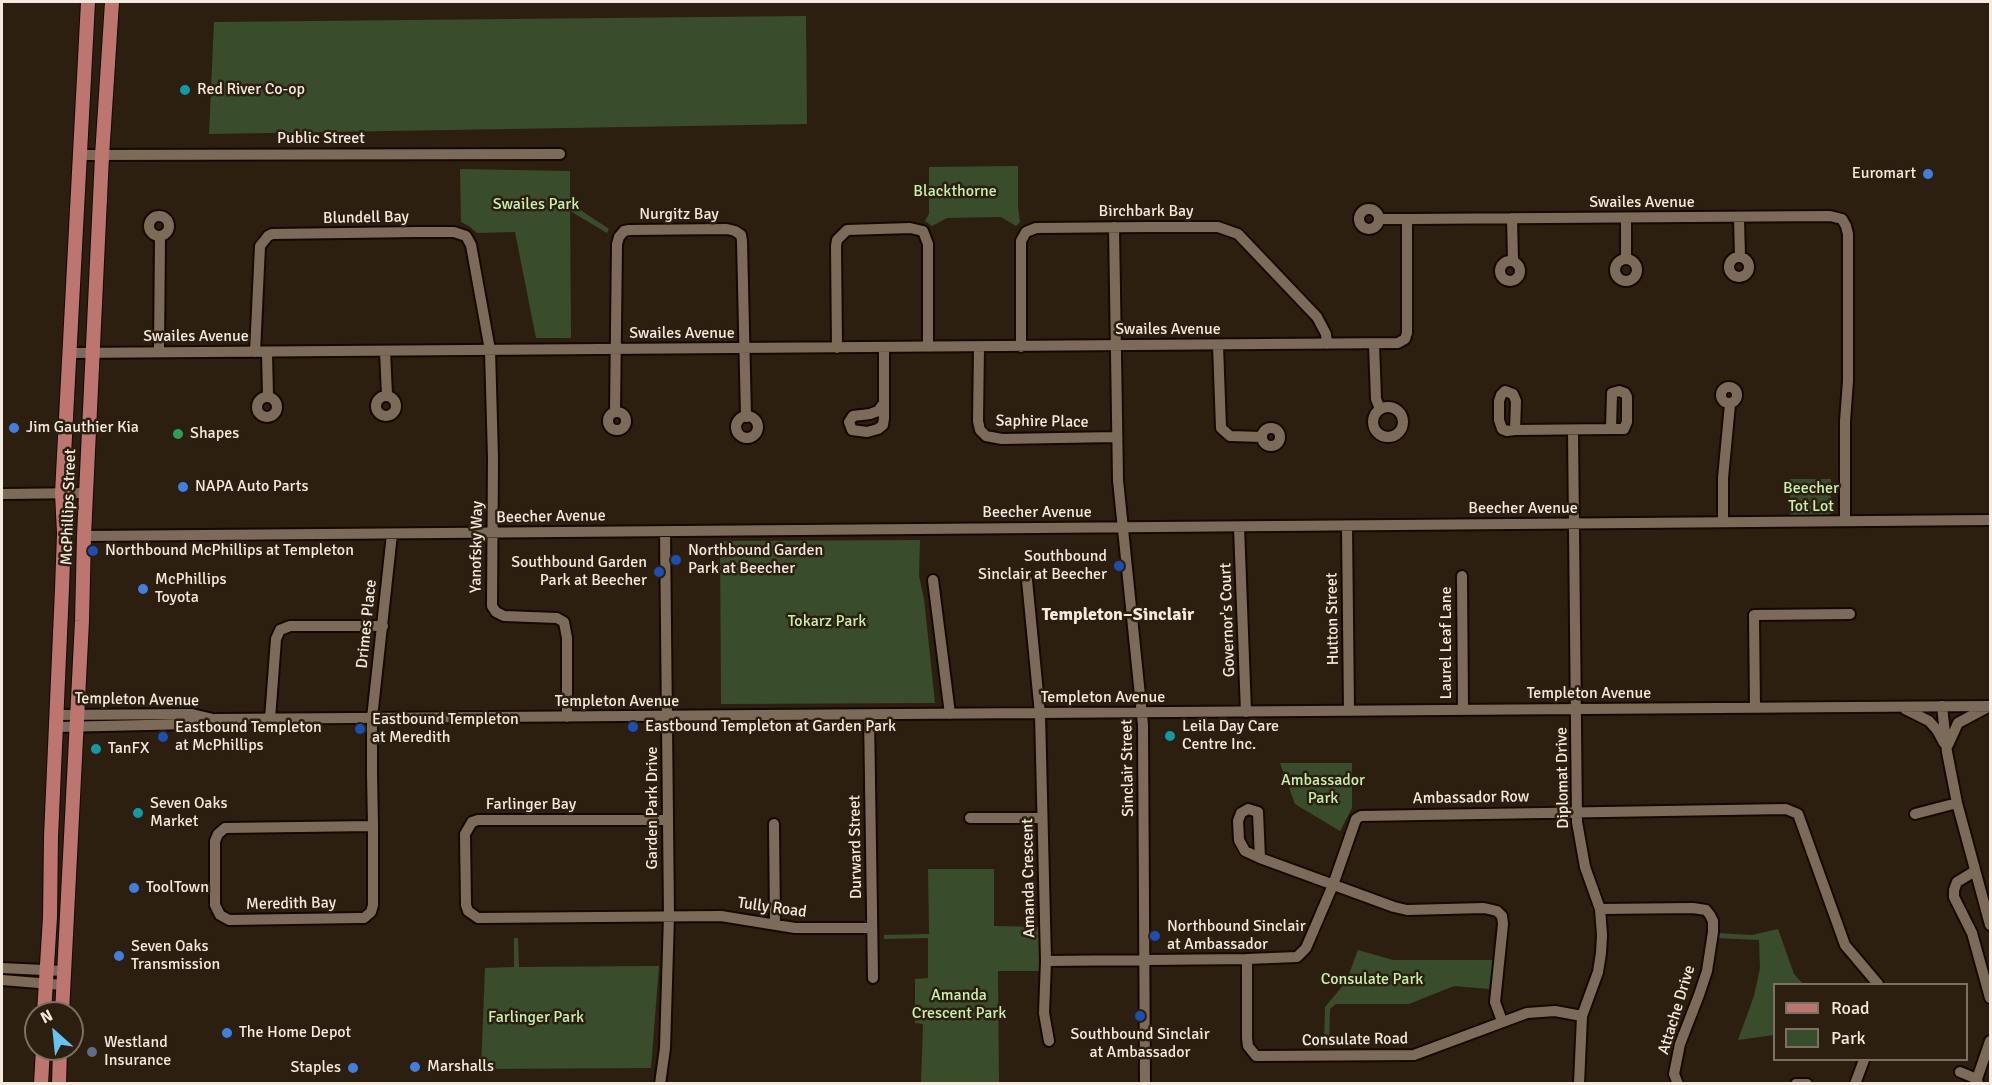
<!DOCTYPE html>
<meta charset="utf-8">
<style>
body{margin:0}
#map{position:relative;width:1992px;height:1085px;overflow:hidden;background:#2d1f0f;font-family:Signika,sans-serif}
canvas{display:block}
.frame{position:absolute;inset:0;border:3px solid #f4eadf;pointer-events:none}
.legend{position:absolute;left:1773px;top:983px;width:195px;height:78px;box-sizing:border-box;background:#2d1f0f;border:2px solid #7d7062;margin:0;padding:8px 10px;list-style:none;font-size:18px;color:#f4eadf}
.legend li{display:flex;align-items:center;gap:12px;height:30px}
.legend b{width:30px;border:2px solid #7d7062}
.north{position:absolute;left:24px;top:1001px;width:60px;height:60px;box-sizing:border-box;background:#2d1f0f;border:2px solid #7d7062;border-radius:50%;rotate:333deg;font-size:16px;font-weight:700;line-height:24px;text-align:center;color:#f4eadf}
.north::after{content:'';display:block;margin:auto;width:21px;height:27px;background:#66c4ef;clip-path:polygon(50% 0,100% 100%,50% 72%,0 100%)}
</style>
<div id="map">
<canvas width="1992" height="1085"></canvas>
<div class="frame"></div>
<ul class="legend">
<li><b style="height:8px;background:#bd756f"></b>Road</li>
<li><b style="height:16px;background:#394d2c"></b>Park</li>
</ul>
<div class="north">N</div>
</div>
<script>
const g = document.querySelector('canvas').getContext('2d');
g.lineJoin = 'round';
function fill(path, color) { g.fillStyle = color; g.fill(path, 'evenodd'); }
const poly = rows => new Path2D(rows.map(r => 'M' + r).join(''));
function strokePath(path, color, width, dash) { g.strokeStyle = color; g.lineWidth = width; g.lineCap = dash ? 'butt' : 'round'; g.setLineDash(dash || []); g.stroke(path); }
function write(font, color, halo, rows, align = 'center') {
  g.font = font + ' Signika,sans-serif'; g.lineWidth = 5; g.setLineDash([]); g.textBaseline = 'middle'; g.strokeStyle = halo; g.fillStyle = color; for (const [text, x, y, turn = 0] of rows) {
    g.save(); g.translate(x, y); g.rotate((+turn || 0) * Math.PI / 180); g.textAlign = isNaN(turn) ? turn : align; if (halo) g.strokeText(text, 0, 0); g.fillText(text, 0, 0); g.restore();
  }
}
fill(poly([
 [806,16,807,124,209,134,214,22],
 [1018,166,1018,207,1020,222,1016,226,1001,217,947,218,932,226,925,221,929,214,929,167],
 [460,169,570,171,570,203,609,229,607,233,570,211,571,338,536,338,515,232,477,233,469,226,461,222],
 [1790,479,1831,479,1831,517,1790,518],
 [920,540,919,576,924,599,935,703,721,704,720,541],
 [1280,763,1352,763,1352,808,1340,831,1295,804],
 [928,869,994,869,994,926,1040,927,1041,971,998,971,999,1083,885,1083,885,1082,921,1082,923,1024,915,1023,915,979,928,978,928,938,884,939,884,935,929,934],
 [1778,929,1794,974,1803,984,1774,984,1774,1035,1738,1040,1754,996,1760,968,1759,940,1715,938,1717,933,1752,935],
 [514,938,518,938,519,967,659,966,651,1068,481,1069,485,968,514,967],
 [1358,950,1393,960,1493,960,1489,989,1454,986,1409,1004,1336,1004,1330,1009,1329,1045,1324,1045,1325,1007,1346,982]
]), '#394d2c');
const minor = poly([
 [81,155,560,154],
 '1359 219a10 10 0 1 1 20 0a10 10 0 1 1-20 0Z',
 '149 226a10 10 0 1 1 20 0a10 10 0 1 1-20 0Z',
 [1739,217,1740,257],
 [1512,218,1513,260],
 [1379,219,1407,219],
 [1114,227,1118,480,1143,725,1145,1084],
 '1729 267a10 10 0 1 1 20 0a10 10 0 1 1-20 0Z',
 [1626,259,1626,218],
 '1615 270a11 11 0 1 1 22 0a11 11 0 1 1-22 0Z',
 '1500 271a10 10 0 1 1 20 0a10 10 0 1 1-20 0Z',
 [1374,344,1376,399,1380,409],
 [1218,345,1221,428,1230,436,1262,437],
 [979,347,978,421,980,430,986,436,1002,439,1116,437],
 [1021,347,1021,241,1026,232,1036,228,1149,227,1218,227,1238,234,1317,317,1326,334,1327,344],
 [837,348,836,246,837,240,847,230,910,228,923,231,928,244,928,347],
 [385,351,387,395],
 [159,352,160,236],
 [255,352,260,246,268,236,272,234,417,232,454,232,466,236,471,245,490,350,493,458,492,606,496,612,504,616,557,618,564,622,567,638,567,717],
 [267,352,268,396],
 [70,353,1398,343,1405,339,1407,333,1407,219,1830,216,1842,219,1846,226,1848,234,1848,381,1845,421,1845,521],
 '1721 395a8 8 0 1 1 16 0a8 8 0 1 1-16 0Z',
 '376 406a10 10 0 1 1 20 0a10 10 0 1 1-20 0Z',
 '257 407a10 10 0 1 1 20 0a10 10 0 1 1-20 0Z',
 [884,403,878,411,870,414,853,416,849,422,852,430,867,432,878,429,883,425,884,418,884,347],
 '1373 422a15 15 0 1 1 30 0a15 15 0 1 1-30 0Z',
 [615,412,617,244,619,237,624,231,629,230,727,229,735,231,741,235,742,241,746,417],
 '608 421a9 9 0 1 1 18 0a9 9 0 1 1-18 0Z',
 '736 427a11 11 0 1 1 22 0a11 11 0 1 1-22 0Z',
 '1262 437a9 9 0 1 1 18 0a9 9 0 1 1-18 0Z',
 [1515,430,1516,401,1513,394,1505,391,1501,395,1499,401,1499,420,1502,429,1507,431,1515,430,1611,429,1624,429,1627,422,1627,397,1625,393,1619,391,1612,393,1611,429],
 [1573,430,1577,822,1585,867,1600,909,1602,935,1601,953,1598,972,1582,1016,1579,1084],
 [2,494,87,493],
 [1723,522,1723,478,1730,404],
 [1347,526,1349,711],
 [1239,527,1246,712],
 [84,536,1990,520],
 [1462,576,1463,710],
 [933,580,950,714],
 [1027,580,1040,714,1046,961,1044,1013,1049,1041],
 [1942,706,1947,752,1957,803,1990,925],
 [1755,708,1754,615,1850,614],
 [1905,709,1929,721,1937,730,1944,743],
 [56,715,192,714,213,719],
 [869,715,873,978],
 [270,719,276,639,280,630,290,626,383,626],
 [57,727,193,724,217,719,1990,706],
 [1948,745,1958,723,1986,708],
 [1915,814,1957,803],
 [970,818,1042,818],
 [668,820,478,820,472,822,465,834,466,905,468,911,478,918,721,916,795,928,872,928],
 [774,824,775,924],
 [373,826,225,828,218,834,215,841,215,905,220,915,229,920,359,918,364,918,371,912,373,905,373,826,372,773,372,718,392,534],
 [1260,858,1258,812,1248,809,1241,813,1238,821,1239,840,1245,851,1260,858,1394,907,1407,910,1484,908,1497,911,1502,916,1503,924,1495,1002,1502,1021],
 [1975,871,1957,882,1954,890,1954,897,1972,933,1990,998],
 [1600,909,1693,908,1706,910,1710,915,1713,921,1713,932,1707,971,1699,995,1680,1044,1674,1074,1678,1084],
 [1247,959,1247,1038,1248,1046,1256,1056,1414,1055,1527,1013,1555,1011,1582,1016],
 [1046,961,1247,959,1297,957,1306,948,1333,885,1356,819,1361,816,1786,809,1798,814,1845,945,1878,984],
 [2,968,64,971],
 [2,980,63,985],
 [1960,1072,1977,1079],
 [660,1084,665,1048,669,916,665,531],
 [1796,1084,1807,1084],
 [1855,1084,1864,1060],
 [1978,1084,1977,1079,1990,1041]
]);
const major = poly([
 [44,1013,50,917,51,837,62,589,64,533,62,493,88,2],
 [62,1013,82,621,84,536,102,156,112,2],
 [41,1084,43,1049],
 [59,1084,60,1049]
]);
strokePath(minor, '#150800', 14);
strokePath(major, '#150800', 16);
strokePath(minor, '#7d6b59', 10);
strokePath(major, '#bd756f', 14);
for (const [x, y, r, color] of [
 [185,90,6,"#0f9aa8"],
 [1928,174,6,"#3f7fe0"],
 [14,428,6,"#3f7fe0"],
 [178,434,6,"#2e9e5b"],
 [183,487,6,"#3f7fe0"],
 [93,551,6,"#1a4fb4"],
 [676,560,6,"#1a4fb4"],
 [1119,566,6,"#1a4fb4"],
 [659,572,6,"#1a4fb4"],
 [143,589,6,"#3f7fe0"],
 [633,727,6,"#1a4fb4"],
 [360,729,6,"#1a4fb4"],
 [1170,736,6,"#0f9aa8"],
 [163,737,6,"#1a4fb4"],
 [96,749,6,"#0f9aa8"],
 [138,813,6,"#0f9aa8"],
 [134,888,6,"#3f7fe0"],
 [1155,936,6,"#1a4fb4"],
 [119,956,6,"#3f7fe0"],
 [1140,1016,6,"#1a4fb4"],
 [227,1033,6,"#3f7fe0"],
 [92,1052,6,"#5c6f8a"],
 [415,1067,6,"#3f7fe0"],
 [353,1068,6,"#3f7fe0"]
]) { const dot = new Path2D(); dot.arc(x, y, r, 0, 2 * Math.PI); g.fillStyle = color; g.fill(dot); strokePath(dot, '#2d1f0f', 2); }
write('16px', '#f4eadf', '#2d1f0f', [
 ["Red River Co-op",197,90],
 ["Euromart",1916,174,"right"],
 ["Jim Gauthier Kia",26,428],
 ["Shapes",190,434],
 ["NAPA Auto Parts",195,487],
 ["Northbound McPhillips at Templeton",105,551],
 ["Northbound Garden",688,551],
 ["Park at Beecher",688,569],
 ["Southbound",1107,557,"right"],
 ["Sinclair at Beecher",1107,575,"right"],
 ["Southbound Garden",647,563,"right"],
 ["Park at Beecher",647,581,"right"],
 ["McPhillips",155,580],
 ["Toyota",155,598],
 ["Eastbound Templeton",372,720],
 ["at Meredith",372,738],
 ["Eastbound Templeton at Garden Park",645,727],
 ["Leila Day Care",1182,727],
 ["Centre Inc.",1182,745],
 ["Eastbound Templeton",175,728],
 ["at McPhillips",175,746],
 ["TanFX",108,749],
 ["Seven Oaks",150,804],
 ["Market",150,822],
 ["ToolTown",146,888],
 ["Northbound Sinclair",1167,927],
 ["at Ambassador",1167,945],
 ["Seven Oaks",131,947],
 ["Transmission",131,965],
 ["The Home Depot",239,1033],
 ["Southbound Sinclair",1140,1035,"center"],
 ["at Ambassador",1140,1053,"center"],
 ["Westland",104,1043],
 ["Insurance",104,1061],
 ["Marshalls",427,1067],
 ["Staples",341,1068,"right"]
], 'left');
write('16px', '#f4eadf', '#2d1f0f', [
 ["Public Street",321,139],
 ["Swailes Avenue",1642,203],
 ["Birchbark Bay",1146,212],
 ["Nurgitz Bay",679,215],
 ["Blundell Bay",366,218,-1],
 ["Swailes Avenue",1168,330],
 ["Swailes Avenue",682,334],
 ["Swailes Avenue",196,337],
 ["Saphire Place",1042,422,1],
 ["McPhillips Street",69,507,-88],
 ["Beecher Avenue",1523,509],
 ["Beecher Avenue",1037,513],
 ["Beecher Avenue",551,517,-1],
 ["Yanofsky Way",477,547,-89],
 ["Hutton Street",1333,619,-91],
 ["Governor's Court",1228,620,-92],
 ["Drimes Place",367,624,-84],
 ["Laurel Leaf Lane",1447,643,-90],
 ["Templeton Avenue",1589,694],
 ["Templeton Avenue",1103,698],
 ["Templeton Avenue",137,700,1],
 ["Templeton Avenue",617,702],
 ["Sinclair Street",1128,768,-91],
 ["Diplomat Drive",1563,778,-91],
 ["Ambassador Row",1471,798,-1],
 ["Farlinger Bay",531,805],
 ["Garden Park Drive",653,808,-90],
 ["Durward Street",856,847,-91],
 ["Amanda Crescent",1029,878,-91],
 ["Meredith Bay",291,904,-1],
 ["Tully Road",772,908,8],
 ["Attache Drive",1677,1010,-73],
 ["Consulate Road",1355,1040,-1]
]);
write('16px', '#c6f2ab', '#2d1f0f', [
 ["Blackthorne",955,192],
 ["Swailes Park",536,205],
 ["Beecher",1811,489],
 ["Tot Lot",1811,507],
 ["Tokarz Park",827,622],
 ["Ambassador",1323,781],
 ["Park",1323,799],
 ["Consulate Park",1372,980],
 ["Amanda",959,996],
 ["Crescent Park",959,1014],
 ["Farlinger Park",536,1018]
]);
write('bold 18px', '#f4eadf', '#2d1f0f', [
 ["Templeton–Sinclair",1118,615]
]);
</script>
